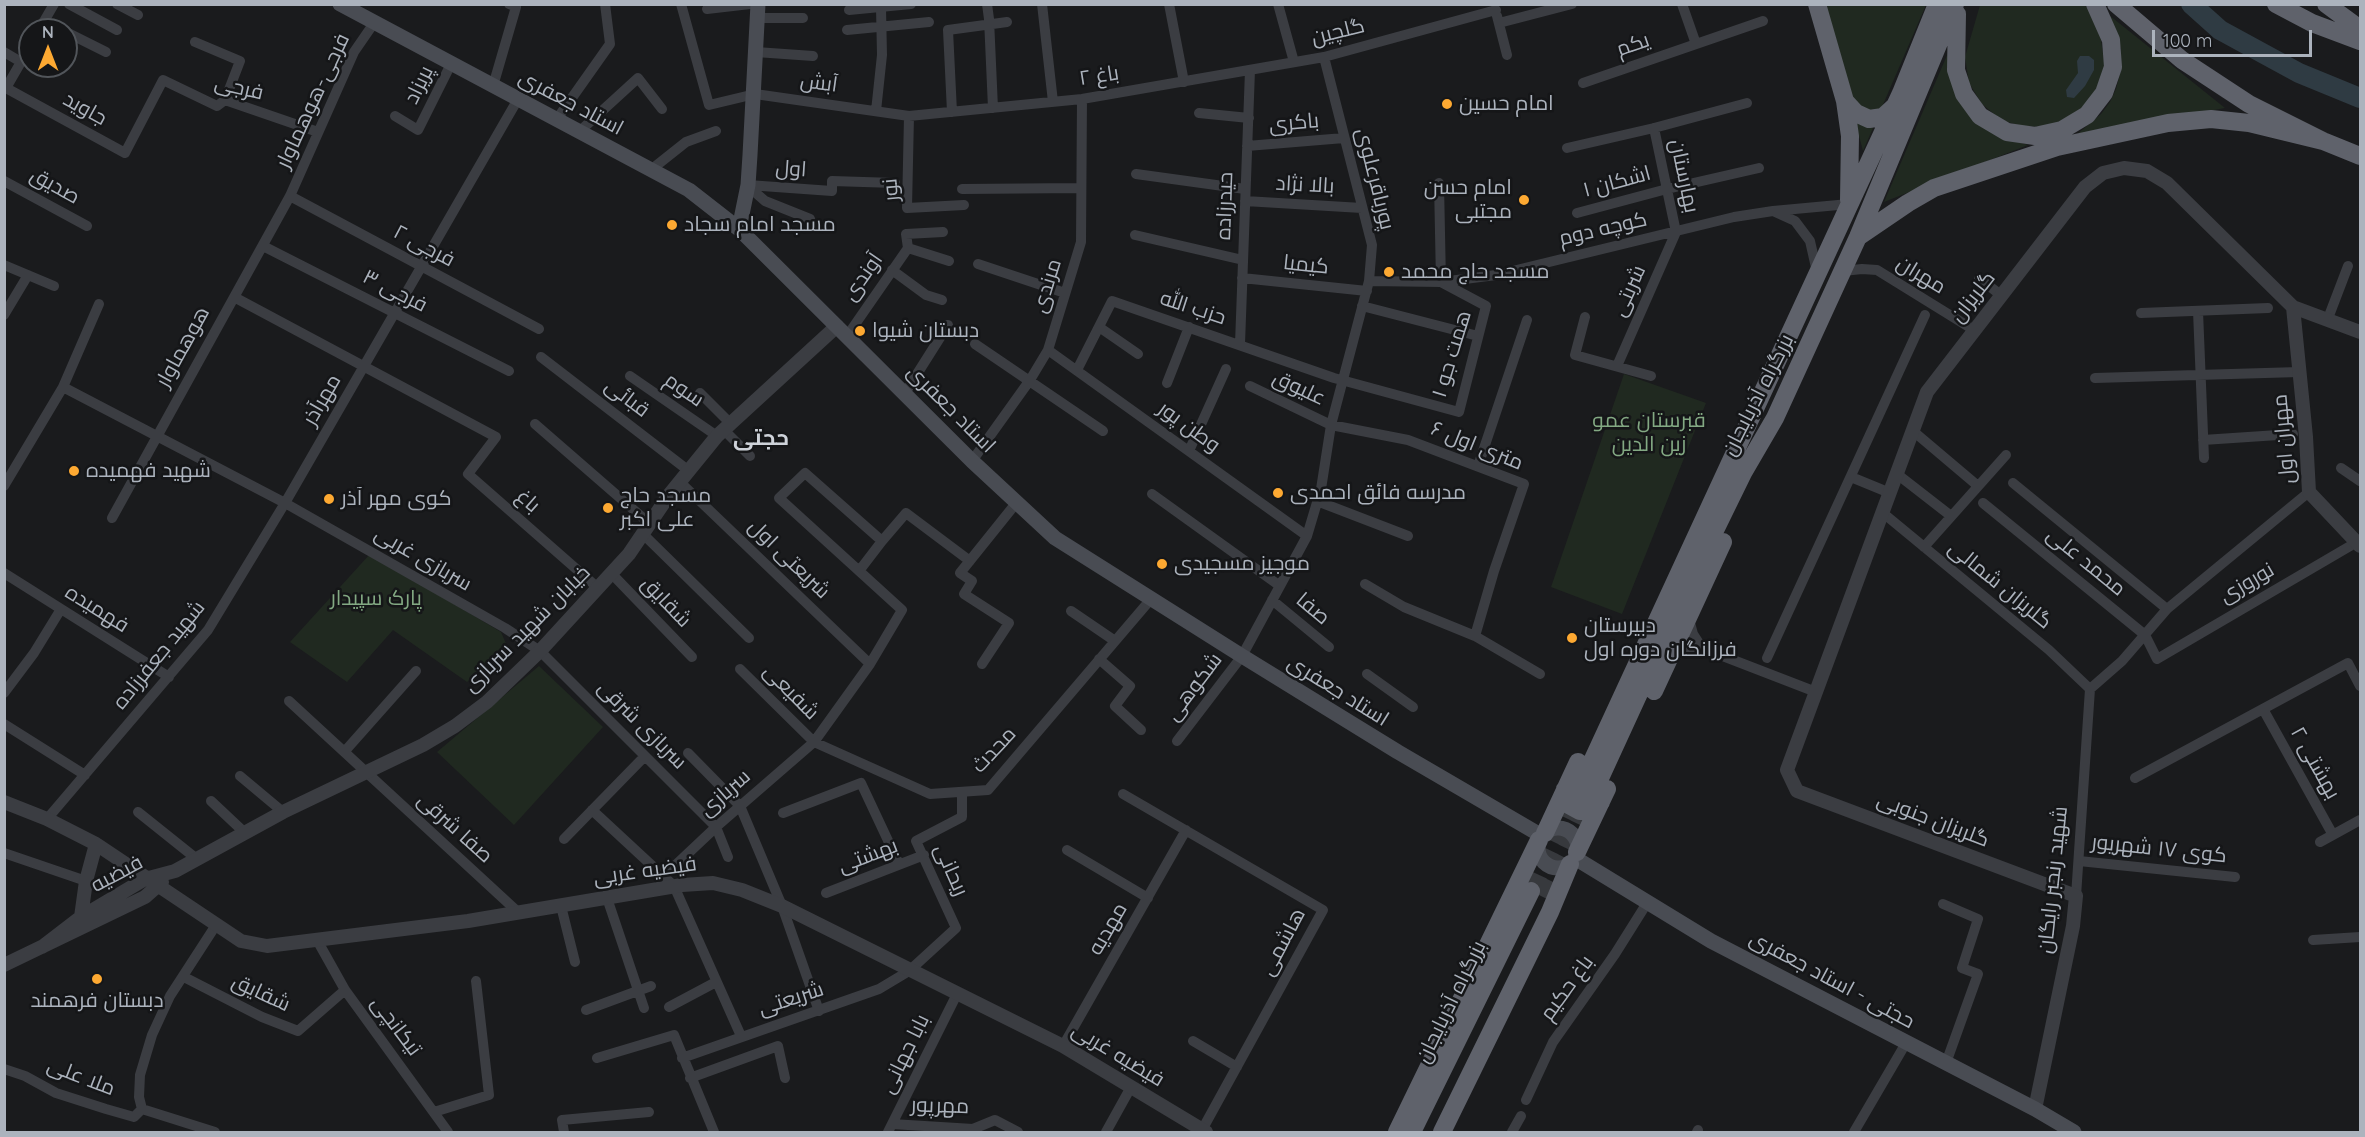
<!DOCTYPE html>
<meta charset="utf-8">
<style>
body{margin:0}
#map{position:relative;width:2365px;height:1137px;overflow:hidden;background:#1a1b1d;font-family:Quicksand,sans-serif}
canvas{display:block}
.frame{position:absolute;inset:0;border:6px solid #acb3bd;pointer-events:none}
.north{position:absolute;left:18px;top:18px;width:60px;height:60px;box-sizing:border-box;background:#151618;border:2px solid #51555a;border-radius:50%;rotate:0deg;font-size:16px;font-weight:700;line-height:24px;text-align:center;color:#acb3bd}
.north::after{content:'';display:block;margin:auto;width:21px;height:27px;background:#fda932;clip-path:polygon(50% 0,100% 100%,50% 72%,0 100%)}
.scale{position:absolute;left:2152px;top:30px;width:160px;height:27px;box-sizing:border-box;border:3px solid #acb3bd;border-top:0;padding-left:8px;font-size:18px;line-height:21px;white-space:nowrap;color:#acb3bd;-webkit-text-stroke:4px #151618;paint-order:stroke}
</style>
<div id="map">
<canvas width="2365" height="1137"></canvas>
<div class="frame"></div>
<div class="north">N</div>
<div class="scale">100 m</div>
</div>
<script>
const g = document.querySelector('canvas').getContext('2d');
g.lineJoin = 'round';
function fill(path, color) { g.fillStyle = color; g.fill(path, 'evenodd'); }
const poly = rows => new Path2D(rows.map(r => 'M' + r).join(''));
function strokePath(path, color, width, dash) { g.strokeStyle = color; g.lineWidth = width; g.lineCap = dash ? 'butt' : 'round'; g.setLineDash(dash || []); g.stroke(path); }
function write(font, color, halo, rows, align = 'center') {
  g.font = font + ' Quicksand,Cairo,sans-serif'; g.lineWidth = 5; g.setLineDash([]); g.textBaseline = 'middle'; g.strokeStyle = halo; g.fillStyle = color; for (const [text, x, y, turn = 0] of rows) {
    g.save(); g.translate(x, y); g.rotate((+turn || 0) * Math.PI / 180); g.textAlign = isNaN(turn) ? turn : align; if (halo) g.strokeText(text, 0, 0); g.fillText(text, 0, 0); g.restore();
  }
}
fill(poly([
 [1825,5,1926,5,1863,151],
 [1980,5,2085,5,2092,14,2101,40,2105,68,2095,92,2082,109,2062,122,2043,127,2021,126,2001,120,1982,104,1969,83,1965,57],
 [2109,15,2225,108,2076,135,2101,114,2110,102,2116,89,2121,70,2121,49],
 [1948,53,1996,135,2028,145,1884,202],
 [1624,374,1706,403,1622,614,1551,587],
 [370,554,501,632,507,646,467,682,393,630,347,682,290,642],
 [539,666,603,727,514,825,437,752]
]), '#202920');
fill(poly([
 [2080,56,2089,56,2094,60,2094,70,2085,86,2074,98,2067,97,2066,90,2078,73,2077,61]
]), '#2f3b43');
strokePath(poly([
 [2191,4,2220,30,2299,73,2360,98]
]), '#2f3b43', 20);
strokePath(poly([
 [1531,891,1576,796],
 [1543,897,1590,800]
]), '#37393d', 18, [18, 9]);
strokePath(poly([
 [69,4,117,30],
 [117,4,138,15],
 [681,4,709,105,755,94,909,116,1082,99,1324,57,1496,10],
 [987,4,989,19,993,108],
 [1042,4,1053,102],
 [1169,4,1184,82],
 [1278,4,1294,62],
 [1682,4,1696,44],
 [707,9,750,4],
 [849,10,911,4],
 [1497,16,1507,55],
 [757,18,803,18],
 [44,21,62,30],
 [1499,23,1572,4],
 [39,30,54,4],
 [847,30,929,22],
 [66,32,106,52],
 [195,42,240,61,225,100],
 [4,52,21,62,6,88,125,153,163,80,217,106,225,100,318,132],
 [756,52,813,56],
 [21,62,30,47],
 [1583,83,1763,21],
 [493,86,516,7,509,4],
 [876,111,882,55,881,8],
 [952,112,948,30,1007,22],
 [1199,113,1249,118],
 [395,116,418,130,451,64],
 [909,116,907,208,964,205],
 [557,119,610,44,605,4],
 [580,131,638,78,662,109],
 [1247,146,1344,138],
 [1567,148,1654,128,1747,103],
 [652,169,686,142,716,131],
 [1136,174,1245,189],
 [4,181,87,226],
 [748,185,832,191,832,181,895,183],
 [748,186,765,201,810,219],
 [962,189,1081,188],
 [290,196,539,329],
 [1245,201,1362,208],
 [1577,213,1667,189,1759,168],
 [1135,235,1243,260],
 [263,246,509,371],
 [908,248,906,234,943,232],
 [978,264,1065,293],
 [4,265,54,286],
 [892,270,926,295,942,300],
 [1843,271,1862,269,1877,270,1974,330],
 [1817,272,1810,241,1795,221,1773,211,1849,204],
 [1242,278,1367,291],
 [1979,278,2002,296],
 [1369,281,1441,282,1496,275,1734,217,1773,211],
 [234,297,496,437,468,474,598,588],
 [1362,306,1478,336],
 [2198,311,2204,458],
 [2141,313,2268,308],
 [4,315,28,275],
 [1585,317,1575,355,1651,376],
 [2327,321,2348,266],
 [1099,327,1138,354],
 [847,336,908,248,949,261],
 [975,344,1103,431],
 [1240,344,1250,70],
 [1048,350,1307,536],
 [541,357,689,471],
 [1617,366,1676,232,1654,128],
 [1077,370,1112,301,1334,378,1459,412,1486,306,1441,282,1439,183],
 [630,376,717,436],
 [2095,378,2299,372],
 [1167,383,1189,327],
 [1250,386,1331,425,1408,440,1524,484,1494,571,1475,636],
 [63,387,285,503,518,99],
 [700,393,731,424],
 [905,393,948,325],
 [535,424,650,524],
 [724,430,750,456],
 [1913,431,1978,486],
 [2203,440,2293,434],
 [1189,451,1226,369],
 [972,461,1030,380,1048,350,1081,242,1082,99],
 [1478,466,1527,320],
 [2341,468,2360,481],
 [1897,474,1951,516],
 [1851,477,1890,493],
 [680,482,870,664],
 [2013,483,2167,609],
 [4,486,63,387,99,304],
 [1152,494,1280,586],
 [1317,501,1408,536],
 [1983,503,2145,635,2157,659,2357,542],
 [1883,513,2049,650,2090,689],
 [112,518,290,196,354,52,374,23],
 [643,534,749,638],
 [1924,547,2006,455],
 [859,571,882,541],
 [4,573,169,677],
 [611,573,692,657],
 [1365,584,1404,607,1475,636,1540,674],
 [1272,600,1329,647],
 [1071,611,1115,641],
 [1702,648,1816,692],
 [1670,657,1686,651,1702,648,1693,634,1689,619],
 [1767,658,1925,315],
 [1099,659,1130,686,1115,706,1141,730],
 [982,664,1009,623,964,594,972,581,960,573,1017,502],
 [740,669,814,742,930,794,988,790,1151,599],
 [1367,674,1413,707],
 [2090,689,2122,661,2167,609,2309,492],
 [4,693,34,653,61,609],
 [289,701,519,913],
 [2263,709,2333,835],
 [4,724,85,775],
 [1177,741,1242,656,1307,536,1321,489,1331,425,1369,281,1372,245,1324,57],
 [345,751,416,671],
 [688,753,740,806,782,906,819,1011],
 [240,776,283,812],
 [2135,778,2348,663,2360,686],
 [1123,794,1323,910,1202,1130],
 [211,801,245,833],
 [592,810,674,886,741,1036],
 [138,812,198,860],
 [783,813,861,783,899,864],
 [47,819,208,630,285,503,505,628,540,651,716,827,728,857],
 [564,839,644,757],
 [2320,842,2360,820],
 [1067,850,1148,898],
 [4,853,86,881],
 [2079,861,2235,877],
 [664,876,716,827,814,742,870,664,902,610,779,498,805,473,882,541,906,513,970,561],
 [826,893,924,855],
 [2076,896,2090,689],
 [607,898,644,1008],
 [1943,904,1978,919,1962,968,1978,974,1946,1063],
 [561,906,575,962],
 [317,940,345,990,448,1132],
 [2313,940,2360,937],
 [184,977,262,1017,298,1031,345,990],
 [669,1007,716,982],
 [586,1010,651,986],
 [1193,1041,1237,1067],
 [1063,1046,1186,830],
 [597,1058,674,1035,714,1132],
 [682,1058,879,989,909,971,956,928,916,841,962,817,962,792],
 [4,1069,25,1076,56,1093,106,1109,134,1117,142,1109],
 [690,1078,778,1046,785,1078],
 [1526,1100,1553,1042,1615,954,1647,903],
 [434,1112,489,1095,476,981],
 [892,1124,973,1129,995,1120,1018,1132],
 [215,1132,142,1109,139,1097,140,1075,152,1035,170,996,216,925],
 [564,1132,562,1120,649,1112],
 [888,1132,957,994],
 [1106,1132,1131,1087],
 [1512,1132,1521,1116],
 [1697,1132,1698,1130],
 [1854,1132,1906,1043]
]), '#3b3d42', 10);
strokePath(poly([
 [2293,307,2306,437,2309,492,2360,546],
 [4,802,47,819,96,844,241,941,267,946,468,921,682,885,713,883,742,890,782,906,1063,1046,1206,1132],
 [81,917,86,881,96,844],
 [42,947,81,917,145,879,175,871,283,812,423,745,455,726,487,702,540,651,629,554,669,495,717,436,837,326],
 [4,965,145,897,162,882],
 [2035,1109,2073,926,2076,896,1797,791,1787,770,1927,392,2085,187,2103,173,2124,168,2147,171,2167,183,2293,307,2360,332]
]), '#3b3d42', 14);
strokePath(poly([
 [340,4,689,190,739,229,972,461,1055,538,1242,656,1398,752,1542,836],
 [739,229,748,185,750,155,758,4],
 '1538 848a20 20 0 1 1 40 0a20 20 0 1 1-40 0Z',
 [1575,858,1711,941,2035,1109,2074,1132]
]), '#494c53', 15);
strokePath(poly([
 [1817,4,1845,101,1850,136,1849,200],
 [2116,4,2182,60,2249,104,2323,141,2360,156],
 [2276,4,2312,23,2360,41],
 [2326,4,2360,29],
 [1957,14,1956,70,1964,94,1980,116,2007,132,2035,136,2062,130,2087,115,2104,93,2113,67,2111,40,2095,4],
 [1845,101,1856,113,1869,119,1883,117,1895,106],
 [1858,237,1908,203,1934,188,2057,147,2168,123,2211,119,2249,123,2323,141],
 [1654,691,1723,542],
 [1565,789,1565,798,1569,805,1580,811,1591,811,1601,802],
 [1576,796,1901,93,1937,4],
 [1590,800,1697,567,1743,473,1775,418,1858,237,1955,4],
 [1545,833,1578,762],
 [1577,852,1607,789],
 [1397,1132,1539,840],
 [1412,1132,1531,891],
 [1442,1132,1550,912,1570,864]
]), '#5f626b', 18);
for (const [x, y, r, color] of [
 [1447,104,6,"#fda932"],
 [1524,200,6,"#fda932"],
 [672,225,6,"#fda932"],
 [1389,272,6,"#fda932"],
 [860,331,6,"#fda932"],
 [74,471,6,"#fda932"],
 [1278,493,6,"#fda932"],
 [329,499,6,"#fda932"],
 [608,508,6,"#fda932"],
 [1162,564,6,"#fda932"],
 [1572,638,6,"#fda932"],
 [97,979,6,"#fda932"]
]) { const dot = new Path2D(); dot.arc(x, y, r, 0, 2 * Math.PI); g.fillStyle = color; g.fill(dot); strokePath(dot, '#151618', 2); }
write('21px', '#acb3bd', '#151618', [
 ["گلچین",1338,32,-14],
 ["یکم",1633,45,-19],
 ["باغ ۲",1099,76,-9],
 ["آبش",819,83,8],
 ["پریزاد",419,85,-64],
 ["فرجی",239,88,13],
 ["فرجی-هوهماوار",313,101,-65],
 ["استاد جعفری",571,103,28],
 ["جاوید",85,109,29],
 ["باکری",1294,123,-5],
 ["اول",791,169,4],
 ["بهارستان",1684,176,78],
 ["پورباقرعلوی",1375,179,76],
 ["اشکان ۱",1617,182,-15],
 ["بالا نژاد",1305,185,3],
 ["صدیق",55,186,29],
 ["نور",891,190,-95],
 ["حیدرزاده",1225,206,-88],
 ["کوچه دوم",1603,229,-13],
 ["فرجی ۲",424,246,28],
 ["کیمیا",1306,265,6],
 ["مهران",1921,275,31],
 ["آوندی",863,277,-55],
 ["مرندی",1047,286,-73],
 ["فرجی ۳",395,291,27],
 ["شربتی",1629,291,-66],
 ["گلریزان",1973,297,-52],
 ["حزب الله",1193,308,18],
 ["هوهماوار",183,347,-61],
 ["همت جو ۱",1452,354,-73],
 ["علیوق",1299,388,25],
 ["سوم",684,390,35],
 ["بزرگراه آذربایجان",1758,395,-63],
 ["قبائی",627,398,37],
 ["مهرآذر",322,400,-60],
 ["استاد جعفری",951,409,45],
 ["وطن پور",1189,427,36],
 ["مهران اول",2284,439,-95],
 ["۶ متری اول",1477,446,22],
 ["باغ",528,501,41],
 ["سربازی غربی",423,559,30],
 ["شریعتی اول",789,559,44],
 ["محمد علی",2086,562,39],
 ["نوروزی",2247,583,-30],
 ["گلریزان شمالی",2000,585,39],
 ["شقایق",666,602,46],
 ["فهمیده",97,609,32],
 ["صفا",1313,609,40],
 ["خیابان شهید سربازی",527,629,-45],
 ["شهید جعفرزاده",159,655,-51],
 ["شکوهی",1194,687,-53],
 ["استاد جعفری",1338,691,32],
 ["شفیعی",791,692,45],
 ["سربازی شرقی",642,725,45],
 ["محدث",994,750,-47],
 ["بهشتی ۲",2315,763,61],
 ["سربازی",725,793,-41],
 ["گلریزان جنوبی",1933,820,21],
 ["صفا شرقی",455,828,42],
 ["کوی ۱۷ شهریور",2159,849,6],
 ["بهشتی",868,856,-21],
 ["ریحانی",951,870,66],
 ["فیضیه غربی",645,871,-8],
 ["فیضیه",117,874,-28],
 ["شهید رنجبر رایگان",2053,880,-84],
 ["مهدیه",1108,929,-60],
 ["هاشمی",1283,942,-62],
 ["حجتی - استاد جعفری",1832,980,28],
 ["باغ حکیم",1567,988,-54],
 ["شقایق",261,993,25],
 ["شریعتی",791,999,-18],
 ["بزرگراه آذربایجان",1451,1002,-64],
 ["تیکانچی",396,1026,53],
 ["بابا جهانی",905,1054,-64],
 ["فیضیه غربی",1118,1055,31],
 ["ملا علی",81,1077,21],
 ["مهرپور",940,1106,2]
]);
write('21px', '#acb3bd', '#151618', [
 ["امام حسین",1459,104],
 ["امام حسن",1512,188,"right"],
 ["مجتبی",1512,212,"right"],
 ["مسجد امام سجاد",684,225],
 ["مسجد حاج محمد",1401,272],
 ["دبستان شیوا",872,331],
 ["شهید فهمیده",86,471],
 ["مدرسه فائق احمدی",1290,493],
 ["مسجد حاج",620,496],
 ["علی اکبر",620,520],
 ["کوی مهر آذر",341,499],
 ["موجیز مسجیدی",1174,564],
 ["دبیرستان",1584,626],
 ["فرزانگان دوره اول",1584,650],
 ["دبستان فرهمند",97,1001,"center"]
], 'left');
write('21px', '#83a983', '#151618', [
 ["قبرستان عمو",1649,421],
 ["زین الدین",1649,445],
 ["پارک سپیدار",376,599]
]);
write('bold 22px', '#ced2d9', '#151618', [
 ["حجتی",761,438]
]);
</script>
